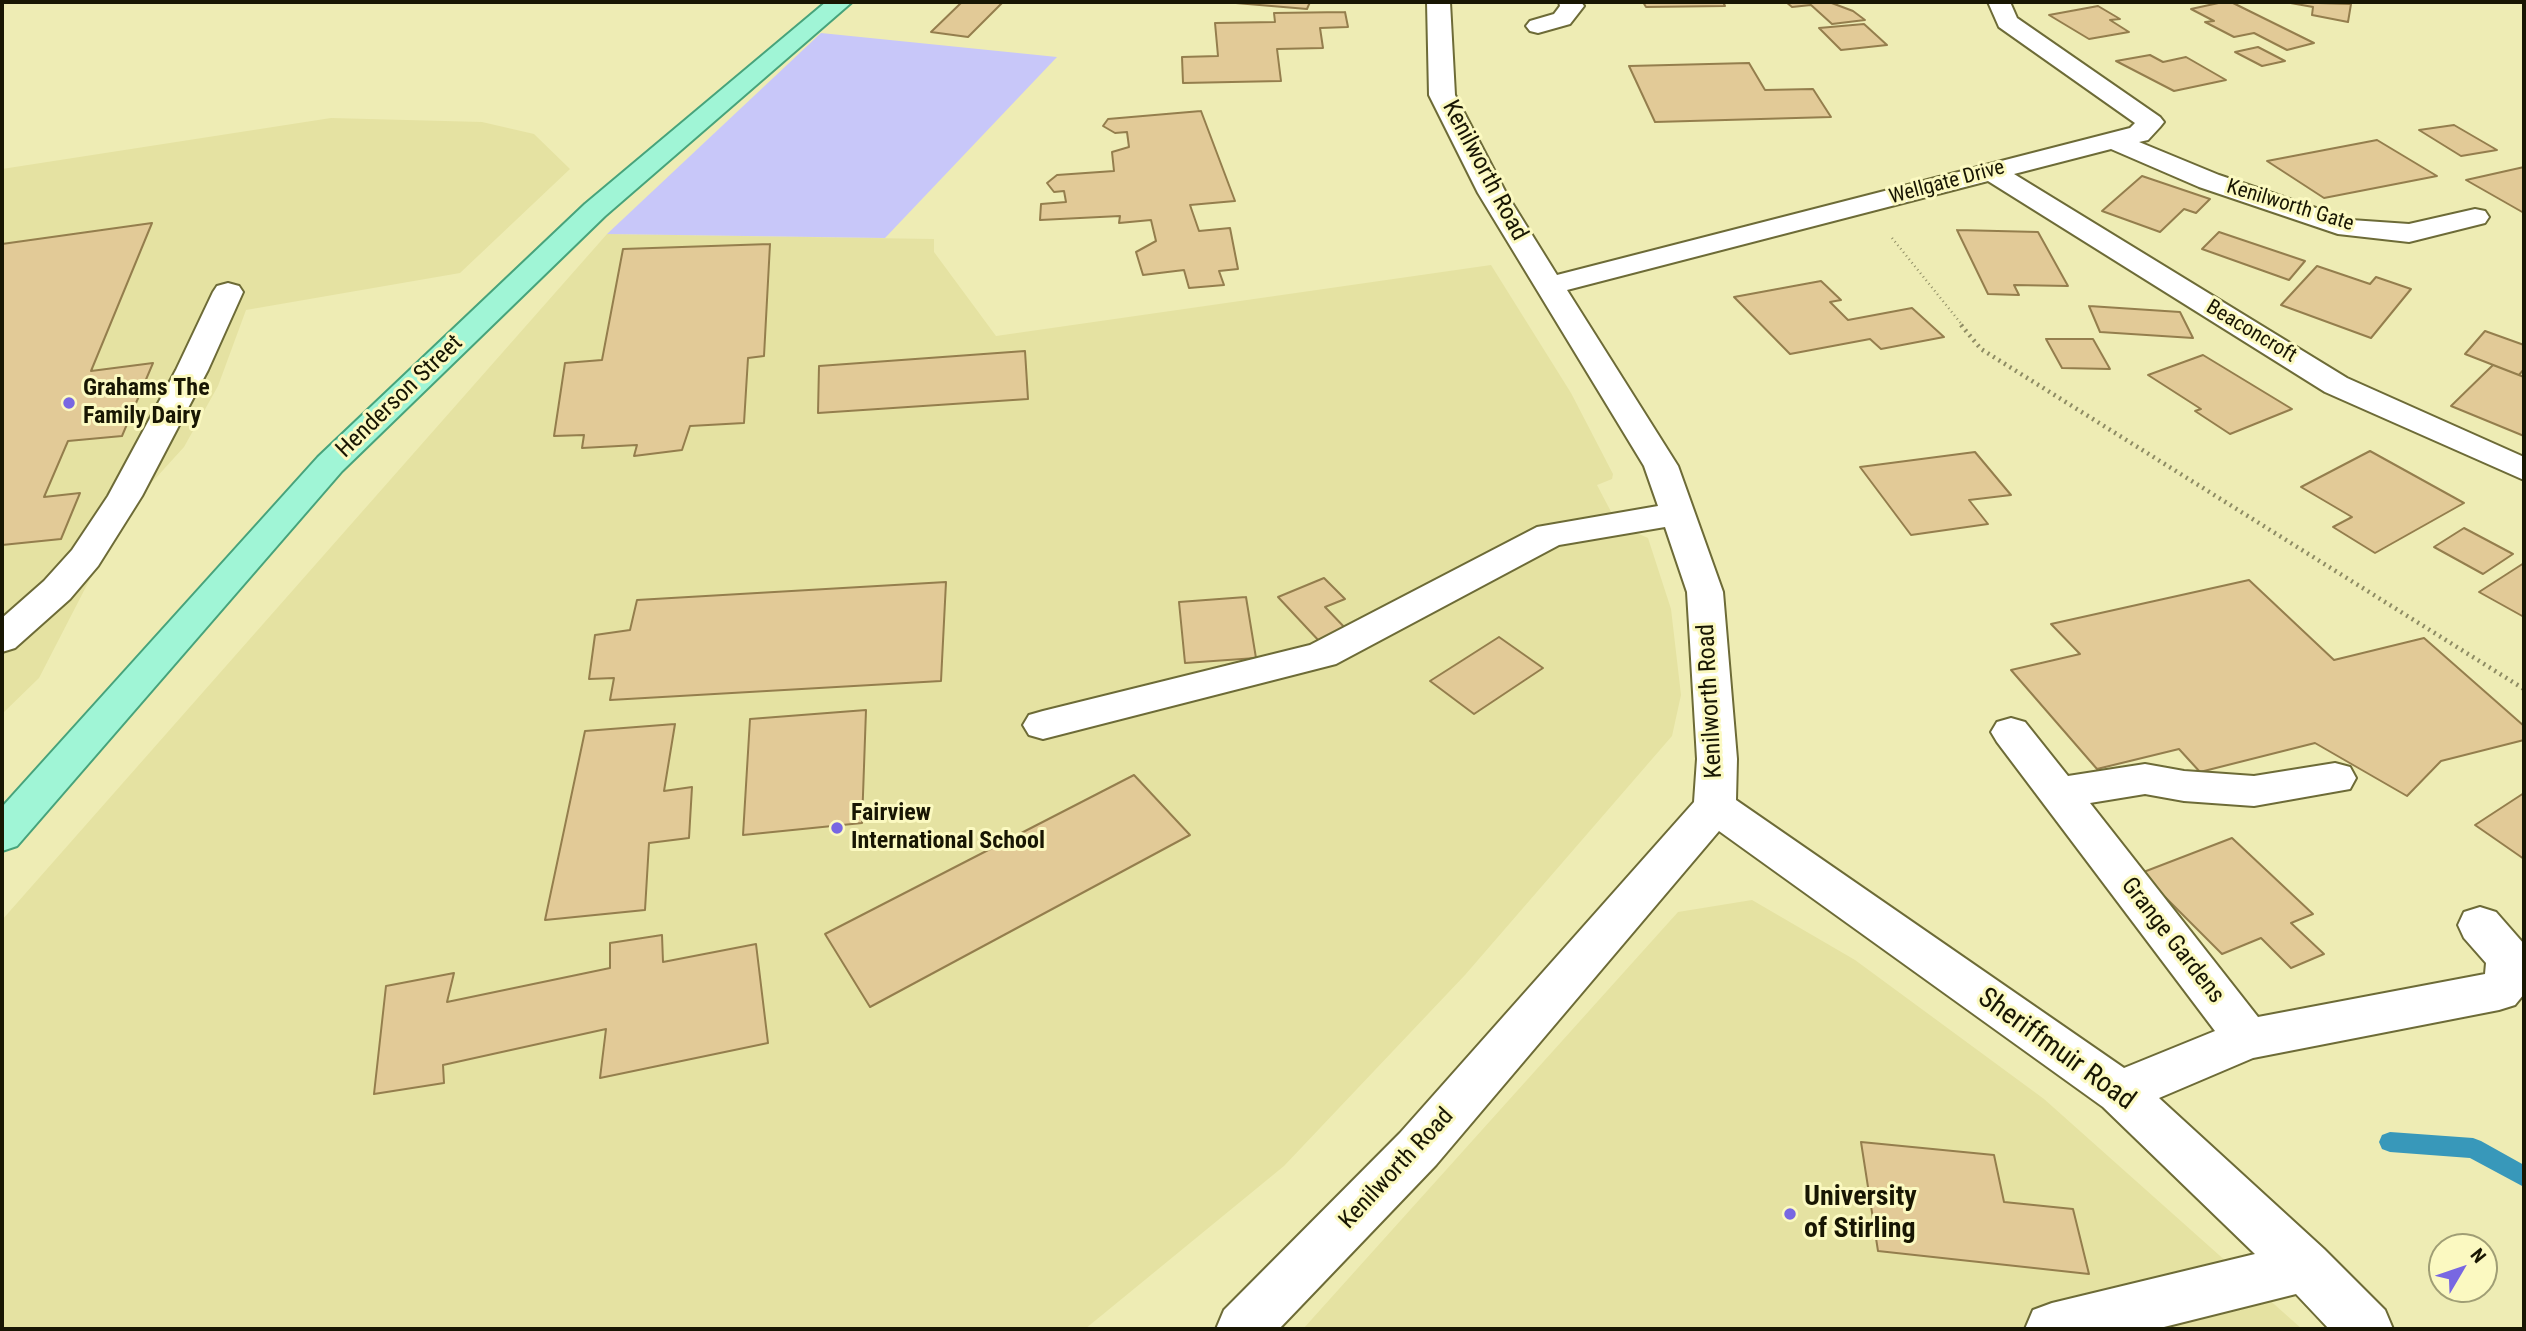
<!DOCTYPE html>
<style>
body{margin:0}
#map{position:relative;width:2526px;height:1331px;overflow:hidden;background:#eeecb4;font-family:"Roboto Condensed",sans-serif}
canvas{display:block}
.frame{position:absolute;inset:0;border:4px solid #181603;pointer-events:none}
.north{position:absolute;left:2428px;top:1233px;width:70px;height:70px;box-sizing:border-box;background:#fbf9c1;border:2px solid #a09e75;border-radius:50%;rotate:51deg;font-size:19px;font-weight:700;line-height:28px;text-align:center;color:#181603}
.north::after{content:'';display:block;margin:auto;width:24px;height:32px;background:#7867e2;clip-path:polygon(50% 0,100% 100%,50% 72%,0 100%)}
</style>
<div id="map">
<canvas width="2526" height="1331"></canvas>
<div class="frame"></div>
<div class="north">N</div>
</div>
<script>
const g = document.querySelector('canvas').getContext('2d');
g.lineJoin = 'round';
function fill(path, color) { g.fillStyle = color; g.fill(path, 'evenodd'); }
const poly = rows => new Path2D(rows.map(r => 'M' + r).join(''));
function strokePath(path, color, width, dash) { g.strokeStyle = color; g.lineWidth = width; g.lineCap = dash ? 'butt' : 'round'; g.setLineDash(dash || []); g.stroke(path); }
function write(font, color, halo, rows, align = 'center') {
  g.font = font + ' "Roboto Condensed",sans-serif'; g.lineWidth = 6; g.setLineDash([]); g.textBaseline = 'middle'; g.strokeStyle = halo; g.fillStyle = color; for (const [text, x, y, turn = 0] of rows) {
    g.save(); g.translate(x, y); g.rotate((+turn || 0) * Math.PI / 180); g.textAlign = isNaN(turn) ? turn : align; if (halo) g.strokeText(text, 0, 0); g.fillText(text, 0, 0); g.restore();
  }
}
fill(poly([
 [331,118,482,122,534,134,570,169,460,273,246,310,218,386,184,447,124,513,39,678,2,714,2,169],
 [607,234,934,239,934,252,996,336,1491,265,1571,393,1613,474,1612,479,1597,485,1618,525,1648,538,1671,609,1681,695,1672,736,1465,975,1284,1166,1085,1329,2,1329,2,920],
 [1752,900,1855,960,2044,1099,2302,1329,1303,1329,1678,912]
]), '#e5e2a2');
fill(poly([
 [821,33,1057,57,885,238,607,234]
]), '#c8c7f9');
fill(poly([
 [2390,1132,2473,1138,2481,1141,2524,1165,2524,1187,2470,1158,2390,1152,2382,1149,2379,1142,2382,1135,2390,1132]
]), '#3898ba');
const building = poly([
 [962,2,1003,2,968,37,931,32,962,2],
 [1224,2,1310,2,1307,9,1224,2],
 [1643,2,1723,2,1725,6,1646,7,1643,2],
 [1786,2,1829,2,1853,11,1865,20,1832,24,1811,5,1792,7,1786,2],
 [2223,2,2231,2,2314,43,2287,50,2254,33,2234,37,2205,22,2214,21,2191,9,2223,2],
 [2285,2,2351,4,2348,22,2312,15,2313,7,2285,2],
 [2098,6,2120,19,2110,20,2129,32,2089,39,2049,15,2098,6],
 [1345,12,1348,27,1320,28,1323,48,1277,49,1281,81,1183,83,1182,57,1218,56,1215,23,1275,22,1274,13,1345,12],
 [1864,24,1887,45,1841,50,1819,28,1864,24],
 [2258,47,2285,61,2262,66,2235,52,2258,47],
 [2150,55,2163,62,2186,57,2226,80,2174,91,2116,61,2150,55],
 [1749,63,1765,90,1813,89,1831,117,1655,122,1629,66,1749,63],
 [1201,111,1235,201,1190,205,1199,231,1230,228,1238,269,1219,271,1224,285,1189,288,1184,270,1143,275,1136,252,1156,241,1151,220,1119,223,1120,216,1040,220,1041,204,1066,202,1064,191,1054,192,1047,183,1057,175,1114,171,1112,152,1129,147,1127,132,1115,133,1103,126,1108,119,1201,111],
 [2454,125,2497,150,2461,156,2419,130,2454,125],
 [2377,140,2437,176,2324,198,2267,161,2377,140],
 [2524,167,2524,213,2466,180,2524,167],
 [2142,176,2210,199,2196,213,2184,209,2160,232,2102,211,2142,176],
 [152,223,91,371,153,363,122,436,68,441,44,497,80,493,61,539,2,545,2,244,152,223],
 [1957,230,2038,232,2068,286,2014,285,2019,295,1988,294,1957,230],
 [2219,232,2305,261,2289,280,2202,249,2219,232],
 [770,244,764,356,748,358,744,423,690,426,682,450,634,456,637,445,582,448,584,435,554,436,565,363,602,360,623,249,770,244],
 [2317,266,2370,284,2376,277,2411,289,2371,338,2281,305,2317,266],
 [1821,281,1841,300,1830,302,1848,320,1912,308,1944,337,1881,349,1870,339,1790,354,1734,297,1821,281],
 [2089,306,2180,312,2193,338,2100,332,2089,306],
 [2485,331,2524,345,2524,369,2519,375,2465,354,2485,331],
 [2046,339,2093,339,2110,369,2062,368,2046,339],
 [1025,351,1028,399,818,413,819,366,1025,351],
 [2203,355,2292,409,2230,434,2195,411,2201,409,2148,375,2203,355],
 [2493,365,2524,377,2524,436,2451,406,2493,365],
 [2370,451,2464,503,2375,553,2333,527,2352,517,2301,487,2370,451],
 [1975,452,2011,495,1969,500,1988,524,1911,535,1860,467,1975,452],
 [2464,528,2513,554,2483,574,2434,547,2464,528],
 [2524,563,2524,617,2479,592,2524,563],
 [1324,578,1345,599,1325,607,1347,630,1320,642,1278,597,1324,578],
 [2249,580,2334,660,2424,638,2524,726,2524,740,2441,761,2407,796,2315,743,2200,772,2179,749,2097,769,2011,670,2080,654,2051,624,2249,580],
 [946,582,941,681,610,700,614,678,589,679,595,635,630,630,637,600,946,582],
 [1246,597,1256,658,1185,663,1179,602,1246,597],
 [1499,637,1543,668,1474,714,1430,681,1499,637],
 [866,710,862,823,743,835,750,719,866,710],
 [675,724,664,791,692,787,689,838,649,843,645,910,545,920,585,731,675,724],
 [1134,775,1190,835,870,1007,825,934,1134,775],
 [2524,793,2524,859,2475,825,2524,793],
 [2232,838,2313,914,2291,923,2324,954,2291,968,2261,938,2222,954,2141,873,2232,838],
 [662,935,663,962,756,944,768,1043,600,1078,606,1029,443,1065,444,1083,374,1094,386,986,454,973,447,1002,610,968,610,943,662,935],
 [1861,1142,1994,1155,2004,1202,2073,1209,2089,1274,1878,1251,1861,1142]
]);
fill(building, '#e2ca97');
strokePath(building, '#947e4d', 2);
const minor = poly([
 [1427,2,1450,2,1455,95,1506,193,1557,275,2130,128,2135,123,1999,27,1988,2,2010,2,2017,18,2160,117,2164,122,2160,127,2148,140,2139,142,2219,175,2351,220,2409,224,2475,209,2485,211,2489,217,2485,223,2409,242,2338,234,2199,187,2111,149,2014,174,2347,378,2524,457,2524,480,2325,392,1988,181,1567,290,1678,466,1723,592,1737,759,1736,800,2124,1068,2215,1031,1997,742,1991,732,1997,722,2011,718,2025,722,2068,776,2145,764,2184,771,2254,776,2335,763,2350,767,2356,778,2350,789,2254,806,2184,801,2145,794,2090,803,2258,1017,2485,974,2486,963,2464,938,2458,925,2464,912,2480,907,2496,912,2524,944,2524,994,2515,1005,2499,1010,2253,1058,2159,1098,2324,1249,2385,1310,2393,1329,2329,1329,2296,1294,2156,1329,2025,1329,2033,1310,2052,1303,2255,1254,2103,1107,1719,831,1436,1165,1279,1329,1216,1329,1224,1310,1400,1133,1694,802,1697,759,1687,592,1665,527,1559,545,1336,664,1043,739,1029,735,1023,725,1029,715,1043,711,1310,645,1537,527,1658,506,1644,466,1478,193,1429,95,1427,2],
 [1559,2,1581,2,1584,6,1570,24,1538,33,1530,31,1526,26,1530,21,1554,14,1560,6,1559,2],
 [228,283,239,286,243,292,208,370,142,496,98,566,70,599,15,648,2,652,2,618,44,581,72,550,108,496,176,370,213,292,217,286,228,283]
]);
const major = poly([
 [826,2,852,2,605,216,342,471,17,846,2,851,2,807,318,457,585,204,826,2]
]);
strokePath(minor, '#6d6b37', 4);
strokePath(major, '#47a37b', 4);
strokePath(poly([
 [1892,238,1963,326]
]), '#8e8c64', 2.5, [1, 3.5]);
strokePath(poly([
 [1961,325,1981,349,2524,689]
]), '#8e8c64', 4.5, [2, 4.5]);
fill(minor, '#fff');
fill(major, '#a0f5d6');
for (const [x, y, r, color] of [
 [69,403,7,"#7867e2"],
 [837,828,7,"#7867e2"],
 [1790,1214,7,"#7867e2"]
]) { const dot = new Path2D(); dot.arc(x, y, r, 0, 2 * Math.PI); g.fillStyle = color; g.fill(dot); strokePath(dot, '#fbf9c1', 2.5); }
write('21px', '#181603', '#fbf9c1', [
 ["Wellgate Drive",1947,183,-15],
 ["Kenilworth Gate",2290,206,17],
 ["Beaconcroft",2251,332,31]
]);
write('24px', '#181603', '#fbf9c1', [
 ["Kenilworth Road",1484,171,62],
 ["Henderson Street",400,397,-44],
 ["Kenilworth Road",1711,701,-93],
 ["Grange Gardens",2172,941,52],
 ["Kenilworth Road",1397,1169,-47]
]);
write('bold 24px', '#181603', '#fbf9c1', [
 ["Grahams The",83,389],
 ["Family Dairy",83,417],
 ["Fairview",851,814],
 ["International School",851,842]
], 'left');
write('28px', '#181603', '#fbf9c1', [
 ["Sheriffmuir Road",2056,1050,36]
]);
write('bold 28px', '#181603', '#fbf9c1', [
 ["University",1804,1198],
 ["of Stirling",1804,1230]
], 'left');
</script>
